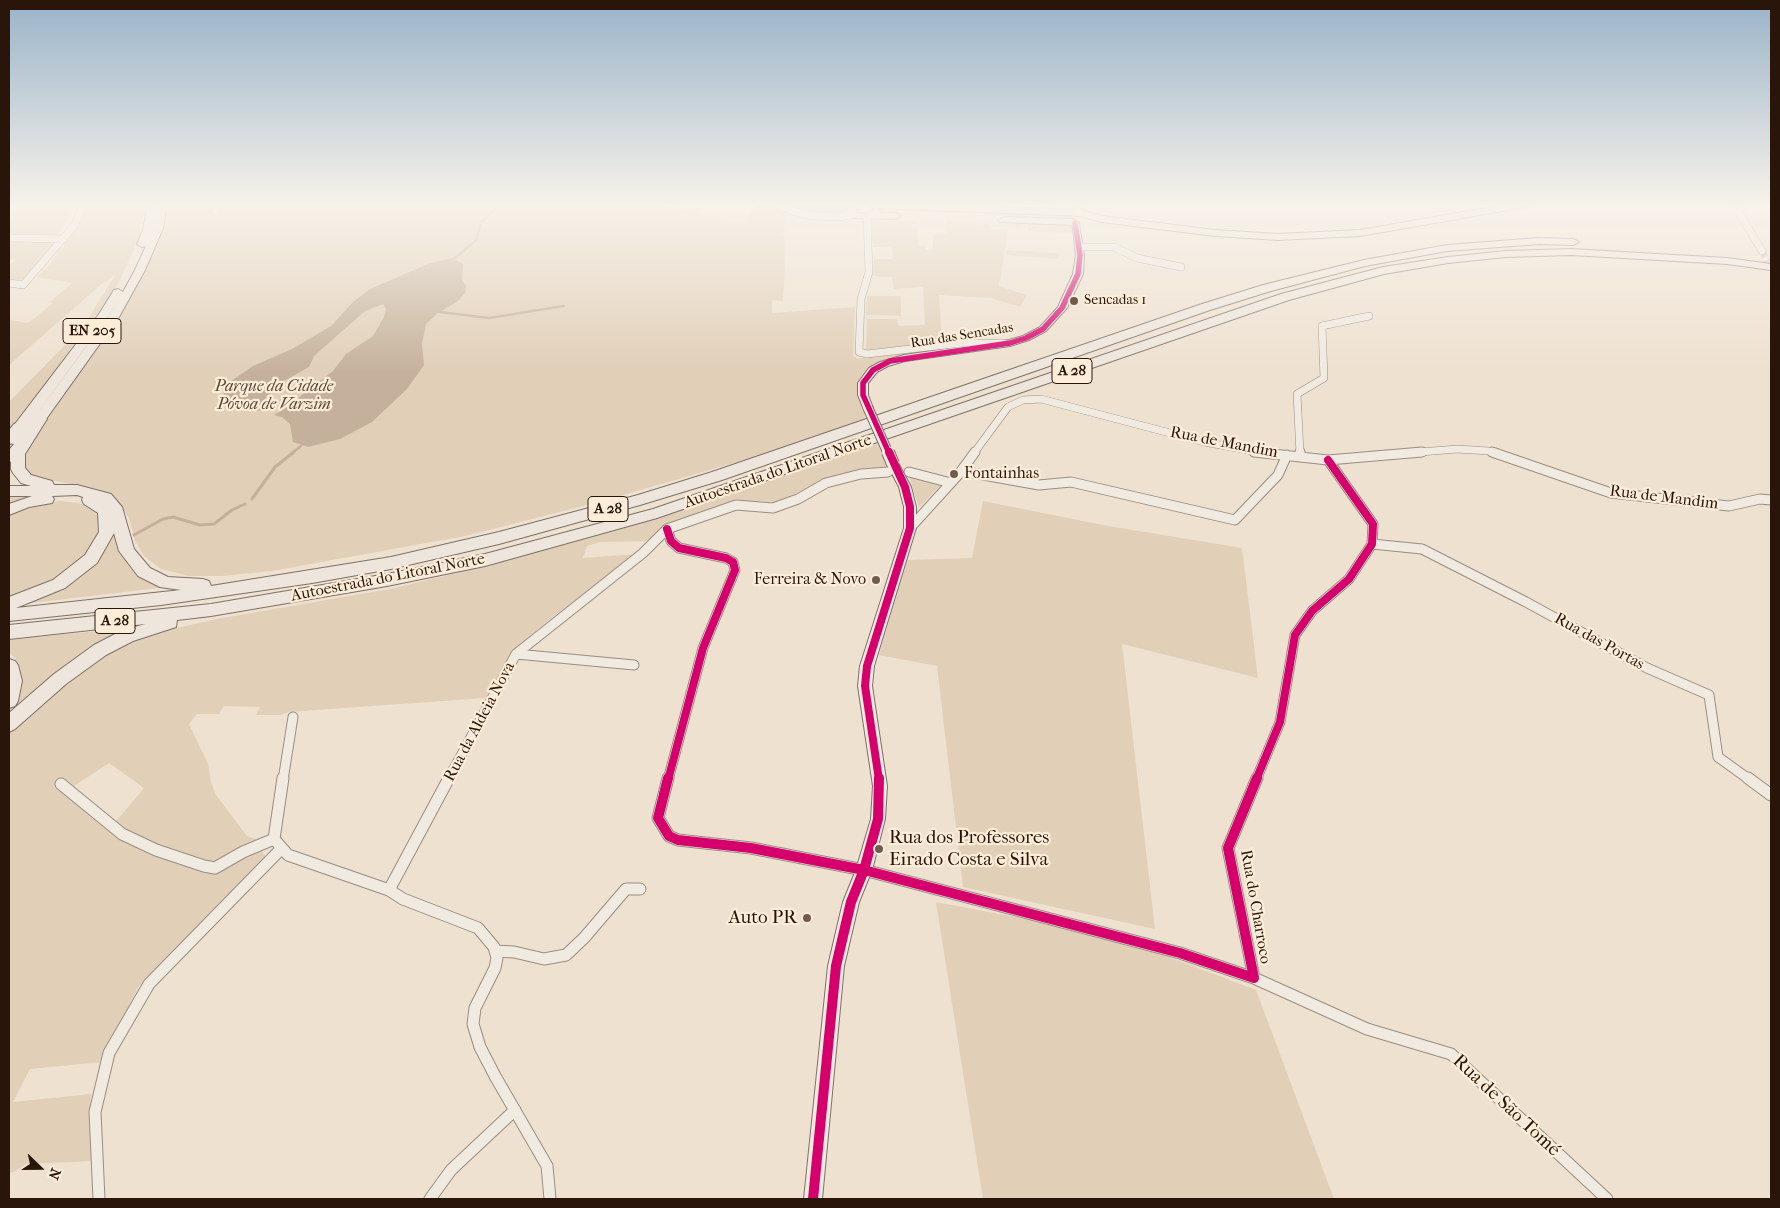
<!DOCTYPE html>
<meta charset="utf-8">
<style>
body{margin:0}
#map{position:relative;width:1780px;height:1208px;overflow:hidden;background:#eee1d0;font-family:"IM FELL French Canon",serif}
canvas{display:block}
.frame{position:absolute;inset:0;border:10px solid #2a150a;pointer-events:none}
.north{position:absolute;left:15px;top:1143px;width:50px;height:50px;-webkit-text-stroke:4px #fcedd8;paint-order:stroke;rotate:112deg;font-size:14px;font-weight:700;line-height:20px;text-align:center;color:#2a150a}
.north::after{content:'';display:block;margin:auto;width:18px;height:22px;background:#2a150a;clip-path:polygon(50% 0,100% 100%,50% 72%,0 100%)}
</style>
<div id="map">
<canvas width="1780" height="1208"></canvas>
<div class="frame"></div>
<div class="north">N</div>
</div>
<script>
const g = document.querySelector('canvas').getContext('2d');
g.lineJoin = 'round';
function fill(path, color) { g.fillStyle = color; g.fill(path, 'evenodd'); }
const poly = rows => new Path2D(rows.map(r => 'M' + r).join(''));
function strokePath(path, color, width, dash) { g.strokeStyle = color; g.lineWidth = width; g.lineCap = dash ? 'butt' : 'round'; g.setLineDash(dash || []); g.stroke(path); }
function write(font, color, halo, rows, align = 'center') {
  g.font = font + ' "IM FELL French Canon",serif'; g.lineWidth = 4.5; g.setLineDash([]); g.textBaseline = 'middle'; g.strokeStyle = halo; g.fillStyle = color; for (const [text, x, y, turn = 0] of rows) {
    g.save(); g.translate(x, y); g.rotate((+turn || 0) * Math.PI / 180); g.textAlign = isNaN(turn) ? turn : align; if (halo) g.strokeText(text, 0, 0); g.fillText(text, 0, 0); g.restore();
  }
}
fill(poly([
 [17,204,76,204,58,235,9,236,9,224],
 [88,204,147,204,137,242,118,284,60,367,9,432,9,402,73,337,88,319,115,275,103,283,9,365,9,320,28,323,53,303,50,302,72,283,36,277,47,268,71,236],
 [167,204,658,204,762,228,742,223,759,204,770,204,785,212,788,231,780,234,784,235,785,267,783,301,772,300,772,313,855,307,853,356,858,359,883,353,976,345,908,355,875,363,861,376,857,387,866,420,758,456,599,502,465,536,272,571,221,576,189,576,161,569,144,556,135,541,129,518,116,499,97,489,34,477,24,466,22,454,126,306,155,248],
 [785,204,849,204,849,205,843,213,839,214,802,211],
 [916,220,918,245,925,246,926,250,933,249,933,235,947,234,947,221,977,222,978,224,990,225,991,229,1008,229,999,286,1027,295,1020,307,991,298,939,295,942,343,866,351,867,319,897,319,899,326,925,325,923,287,894,289,892,277,872,276,874,259,893,259,892,247,873,247,871,221],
 [1017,222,1068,225,1073,227,1073,233,1028,231,1028,224,1022,224,1021,227,1015,227],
 [9,242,53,243,54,244,43,260,24,278,16,281,9,281,9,265,16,260,9,259],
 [1007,250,1059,253,1059,259,1006,255],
 [867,296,901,296,901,316,866,315],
 [877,444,892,469,821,481,778,502,754,501,724,505,669,523,652,541,600,542,587,546,583,558,638,554,546,622,520,644,513,652,486,698,288,712,280,715,256,715,260,707,224,706,219,714,197,714,189,724,208,764,211,782,216,795,247,836,256,839,256,849,261,850,266,857,208,920,138,987,102,1062,30,1069,13,1102,91,1094,90,1115,93,1161,26,1164,14,1172,9,1173,9,730,50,694,104,652,144,635,217,619,390,589,457,573],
 [109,763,144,788,108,831,54,785,63,779,74,786],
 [908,474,943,483,919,507],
 [74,492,97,497,109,505,117,523,120,545,125,558,141,575,167,587,23,604,68,582,92,563,109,541,114,524,111,512,107,506,89,496,71,493,44,495,9,506,9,493],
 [60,501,78,503,89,506,97,511,100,517,100,535,88,555,61,577,21,597,9,600,9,513,38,504],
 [983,501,1108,526,1242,548,1258,678,1122,644,1155,929,963,887,937,666,879,655,907,560,972,558],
 [137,627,24,706,9,719,9,711,15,702,21,677,15,658,9,652,9,640],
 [936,902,1111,935,1256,990,1334,1199,983,1199]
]), '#e1cfb8');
fill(poly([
 [452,258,463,264,462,280,466,286,465,293,458,301,438,313,426,324,422,344,424,365,407,389,372,422,340,439,308,447,293,442,290,424,282,417,274,415,299,400,299,397,333,371,346,354,373,336,384,317,386,309,383,304,365,311,314,356,309,367,282,382,263,401,264,409,262,411,236,408,223,400,225,387,231,381,253,366,292,349,331,326,353,302,370,289,428,264]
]), '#c5b19b');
strokePath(poly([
 [482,222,499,204],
 [454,259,477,239,480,225],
 [440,312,489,318,564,306],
 [292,453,301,446]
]), '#c5b19b', 2.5);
strokePath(poly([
 [252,499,275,467,294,452],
 [134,535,163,519,173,517,200,525,214,524,232,510,245,504]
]), '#c5b19b', 3);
strokePath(poly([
 [1762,251,1771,268]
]), '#d1c2b2', 7, [7, 3]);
const streetFar2 = poly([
 [776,204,795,212,814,216,841,217,853,214],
 [980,204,1002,209],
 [1734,204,1762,251],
 [215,211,216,204],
 [867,217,869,272,861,299,859,352,867,354,963,343,1004,343],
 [9,238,64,239],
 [1079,247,1114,247,1137,258,1181,267],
 [9,283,23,285,74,226,84,204],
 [974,453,1008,407,1023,400,1041,399,1204,442,1265,453],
 [1300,453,1297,394,1324,378,1322,326,1369,316],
 [1408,453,1457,449,1489,451,1495,453]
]);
const streetFar1 = poly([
 [1254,452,1328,460,1422,452],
 [1300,452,1300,457],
 [1492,452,1611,493,1729,506,1760,499,1771,500],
 [961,471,1039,485,1071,482,1235,520,1278,475,1287,455],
 [909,472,951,483],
 [910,528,959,474,975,452],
 [667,529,671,541,679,548,726,558,733,562,735,570,703,648,668,780],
 [1372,544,1422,549,1526,602,1647,668,1709,695,1718,757,1750,780],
 [516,654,634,665],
 [283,780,293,717],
 [448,780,516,654,643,553,667,529,736,505,773,508,798,499,826,483,861,474,888,472],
 [1256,780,1280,722,1295,635,1312,611,1349,579,1372,544,1373,524,1328,460]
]);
const street = poly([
 [283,778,274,839,288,855,389,890,449,778],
 [668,778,658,818,669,836,678,840,751,848,864,870,1180,953,1254,978,1228,848,1257,778],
 [1748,778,1771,795],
 [61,784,122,834,156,850,204,866,215,868,243,852,274,839],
 [389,890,403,899,478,928,494,947,497,958,495,968,475,1008,473,1024,480,1047,495,1076,547,1166,550,1199],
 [495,951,514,952,544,959,566,955,584,938,626,889,640,889],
 [1254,978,1367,1029,1451,1054,1607,1199],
 [99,1199,95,1112,109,1053,149,984,282,848],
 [430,1199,451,1170,515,1110]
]);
const secondary = poly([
 [1077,204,1085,204,1079,215,1076,216,1072,213,1077,204],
 [1072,221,1079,223,1084,255,1083,274,1067,308,1046,331,1029,340,1010,346,905,361,888,366,877,372,868,383,868,395,873,408,868,411,864,410,858,395,858,383,869,368,880,362,904,355,1009,340,1023,336,1040,327,1058,307,1073,274,1076,255,1072,221],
 [893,460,897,461,911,487,916,507,916,528,874,666,872,686,887,786,885,819,872,870,859,902,844,966,822,1199,804,1199,828,966,843,902,856,870,871,819,873,786,858,686,860,666,904,528,904,507,899,487,887,464,893,460]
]);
const primary = poly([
 [148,204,167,204,163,228,145,270,119,317,44,422,13,461,9,462,9,450,14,444,9,443,9,436,15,424,99,314,114,290,118,289,123,292,135,270,146,246,142,247,137,244,143,230,148,204],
 [118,301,110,314,22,434,108,317,118,301],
 [853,204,863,204,856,211,858,213,867,214,877,208,882,211,880,213,896,213,901,216,896,219,852,218,846,210,853,204],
 [869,204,923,204,1082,210,1102,216,1215,230,1278,234,1360,230,1509,204,1530,204,1526,207,1360,236,1278,240,1215,236,1101,222,1081,216,873,208,870,207,869,204],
 [1003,217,1073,219,1078,222,1073,225,1000,222,998,220,1003,217]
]);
const highway = poly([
 [1539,238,1573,239,1579,242,1573,245,1539,244,1447,251,1365,266,1271,291,1210,310,722,480,640,505,499,544,391,569,312,583,161,605,9,621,9,597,53,580,85,555,99,532,98,513,84,504,82,500,83,497,77,495,52,496,54,499,52,503,29,507,9,515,9,504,32,496,9,496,9,486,31,486,21,483,13,473,11,469,11,454,35,416,40,414,45,416,47,419,25,454,25,468,31,475,52,481,54,485,77,485,111,494,122,507,134,549,150,568,168,577,203,579,209,581,211,586,391,557,499,532,638,495,712,472,1202,304,1263,285,1364,260,1447,245,1539,238],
 [114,533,119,551,138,576,160,587,181,590,16,608,65,588,97,563,114,533],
 [1571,249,1727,258,1771,264,1771,270,1727,264,1571,255,1506,257,1448,263,1384,274,1289,300,657,518,485,566,387,586,211,616,177,620,176,627,133,641,106,655,66,684,15,729,9,732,9,713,54,674,94,645,121,631,145,624,9,639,9,625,211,604,387,574,485,554,653,509,1281,294,1383,267,1448,257,1506,251,1571,249],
 [19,422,24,424,26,427,14,442,9,444,9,430,14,424,19,422],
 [9,659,15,661,18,665,22,681,18,701,15,706,9,708,9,659]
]);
strokePath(streetFar2, '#988e83', 8);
strokePath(streetFar1, '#988e83', 11);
strokePath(street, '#988e83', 13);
strokePath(secondary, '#7d7269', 2);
strokePath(primary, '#7d7269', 2);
strokePath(highway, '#7d7269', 2);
strokePath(streetFar2, '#f0eae1', 7);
strokePath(streetFar1, '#f0eae1', 9);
strokePath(street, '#f0eae1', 11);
fill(secondary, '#f0eae1');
fill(primary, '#eee6dc');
fill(highway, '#eee6dc');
const secondaryBridgeFar1 = poly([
 [868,408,888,453]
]);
const secondaryBridge = poly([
 [888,452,893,464]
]);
strokePath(secondaryBridgeFar1, '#7d7269', 11, []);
strokePath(secondaryBridge, '#7d7269', 14, []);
strokePath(secondaryBridgeFar1, '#f0eae1', 9);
strokePath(secondaryBridge, '#f0eae1', 12);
strokePath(poly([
 [889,453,863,395,863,383,873,370,890,361,1010,343,1026,338,1043,329,1062,308,1078,274,1080,255,1075,223]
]), '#d6006c', 5.5);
strokePath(poly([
 [667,529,671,541,679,548,726,558,733,562,735,570,703,648,668,780],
 [879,780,865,686,867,666,910,528,910,507,905,487,889,452],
 [1256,780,1280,722,1295,635,1312,611,1349,579,1372,544,1373,524,1328,460]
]), '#d6006c', 8);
strokePath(poly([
 [668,778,658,818,669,836,678,840,751,848,864,870,1180,953,1254,978,1228,848,1257,778],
 [813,1199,836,966,851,902,864,870,878,819,879,778]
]), '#d6006c', 10);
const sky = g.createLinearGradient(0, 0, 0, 373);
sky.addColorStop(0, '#9ab3c9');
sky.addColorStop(0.55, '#f7f2ea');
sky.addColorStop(1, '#f7f2ea00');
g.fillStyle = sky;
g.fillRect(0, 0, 1780, 373);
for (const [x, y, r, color] of [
 [1074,301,5,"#6f5c4f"],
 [954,474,5,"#6f5c4f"],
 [876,580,5,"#6f5c4f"],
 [879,849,5,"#6f5c4f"],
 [807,918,5,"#6f5c4f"]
]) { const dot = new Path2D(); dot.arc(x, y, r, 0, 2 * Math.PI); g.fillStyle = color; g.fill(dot); strokePath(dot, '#fcedd8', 2); }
write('14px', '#2a150a', '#fcedd8', [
 ["Sencadas 1",1084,301]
], 'left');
write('14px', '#2a150a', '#fcedd8', [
 ["Rua das Sencadas",962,336,-9]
]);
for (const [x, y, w] of [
 [92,331,58],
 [1072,371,40],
 [608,509,40],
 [115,621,40]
]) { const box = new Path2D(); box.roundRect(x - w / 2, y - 12.5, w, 25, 4); g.fillStyle = '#fcedd8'; g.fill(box); strokePath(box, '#2a150a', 1); }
write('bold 15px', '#2a150a', null, [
 ["EN 205",92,331],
 ["A 28",1072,371],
 ["A 28",608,509],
 ["A 28",115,621]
]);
write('italic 16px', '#5e4838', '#fcedd8', [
 ["Parque da Cidade",274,387],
 ["Póvoa de Varzim",274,405]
]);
write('16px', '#2a150a', '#fcedd8', [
 ["Rua de Mandim",1224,443,11],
 ["Autoestrada do Litoral Norte",778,472,-19],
 ["Rua de Mandim",1664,498,7],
 ["Autoestrada do Litoral Norte",388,578,-11],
 ["Rua das Portas",1599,642,29],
 ["Rua da Aldeia Nova",480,722,-62],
 ["Rua do Charroco",1255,907,80]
]);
write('16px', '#2a150a', '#fcedd8', [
 ["Fontainhas",964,474],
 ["Ferreira & Novo",866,580,"right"]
], 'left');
write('19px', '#2a150a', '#fcedd8', [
 ["Rua dos Professores",889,838],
 ["Eirado Costa e Silva",889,860],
 ["Auto PR",797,918,"right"]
], 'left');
write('19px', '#2a150a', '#fcedd8', [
 ["Rua de São Tomé",1506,1106,43]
]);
</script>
